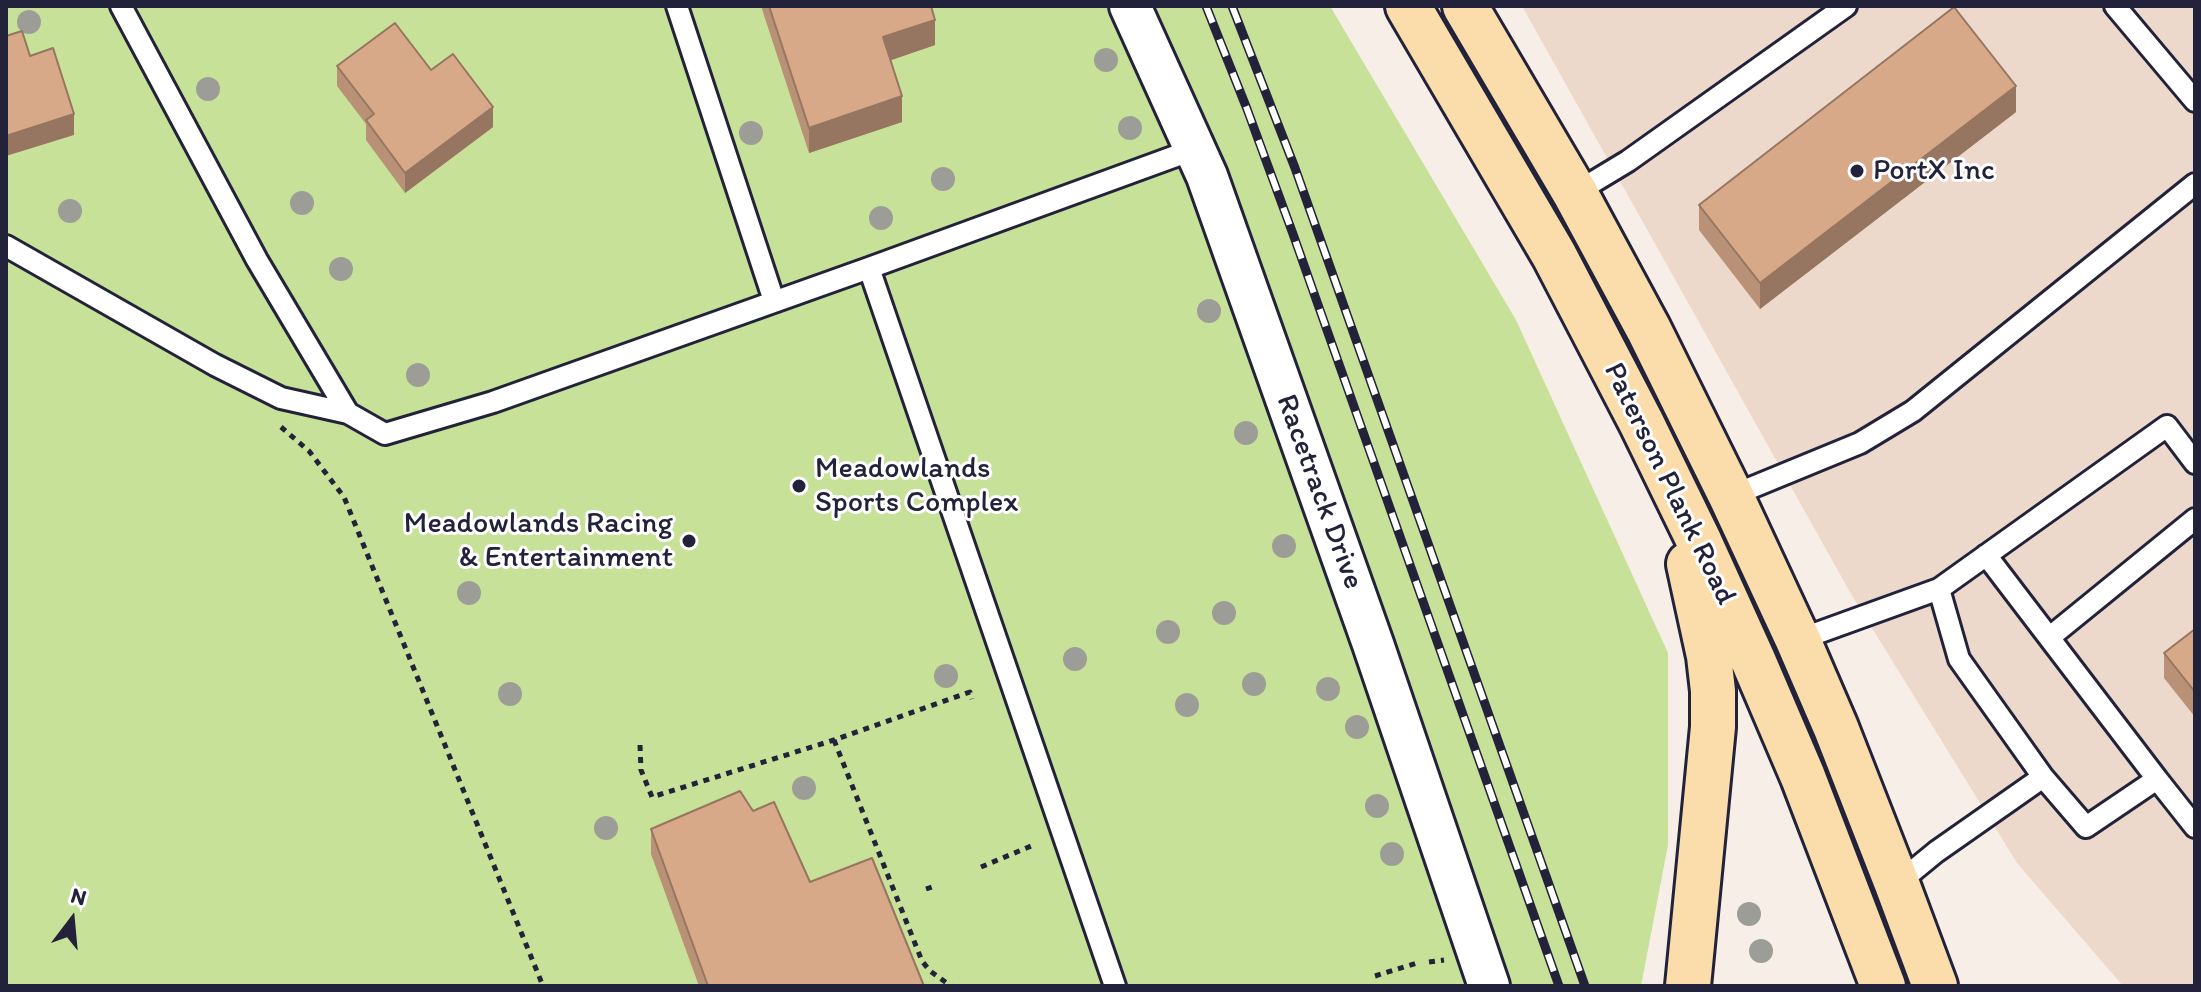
<!DOCTYPE html>
<style>
body{margin:0}
#map{position:relative;width:2201px;height:992px;overflow:hidden;background:#f7eee7;font-family:Itim,sans-serif}
canvas{display:block}
.frame{position:absolute;inset:0;border:8px solid #22223b;pointer-events:none}
.north{position:absolute;left:32px;top:880px;width:80px;height:80px;-webkit-text-stroke:6px #fff;paint-order:stroke;rotate:16deg;font-size:22px;font-weight:700;line-height:32px;text-align:center;color:#22223b}
.north::after{content:'';display:block;margin:auto;width:28px;height:36px;background:#22223b;clip-path:polygon(50% 0,100% 100%,50% 72%,0 100%)}
</style>
<div id="map">
<canvas width="2201" height="992"></canvas>
<div class="frame"></div>
<div class="north">N</div>
</div>
<script>
const g = document.querySelector('canvas').getContext('2d');
g.lineJoin = 'round';
function fill(path, color) { g.fillStyle = color; g.fill(path, 'evenodd'); }
const poly = rows => new Path2D(rows.map(r => 'M' + r).join(''));
function strokePath(path, color, width, dash) { g.strokeStyle = color; g.lineWidth = width; g.lineCap = dash ? 'butt' : 'round'; g.setLineDash(dash || []); g.stroke(path); }
function write(font, color, halo, rows, align = 'center') {
  g.font = font + ' Itim,sans-serif'; g.lineWidth = 6; g.setLineDash([]); g.textBaseline = 'middle'; g.strokeStyle = halo; g.fillStyle = color; for (const [text, x, y, turn = 0] of rows) {
    g.save(); g.translate(x, y); g.rotate((+turn || 0) * Math.PI / 180); g.textAlign = isNaN(turn) ? turn : align; if (halo) g.strokeText(text, 0, 0); g.fillText(text, 0, 0); g.restore();
  }
}
fill(poly([
 [1522,6,2195,6,2195,986,2123,986,2017,863,1851,594]
]), '#edd9cb');
fill(poly([
 [6,6,1330,6,1516,320,1668,653,1668,845,1641,986,6,986]
]), '#c7e198');
const lane = poly([
 [121,6,257,260,348,413,385,434,493,402,869,268,1195,149],
 [677,6,774,301],
 [2115,6,2195,101],
 [1575,193,1628,161,1846,6],
 [6,246,215,365,281,398,348,413],
 [869,268,1115,986],
 [1731,496,1860,443,1913,411,2195,184],
 [1986,555,2157,779],
 [1939,589,1959,659,2043,777,2086,827,2157,779,2195,827],
 [2050,637,2195,519],
 [1798,640,1939,589,2167,426,2195,463],
 [1897,884,1936,852,2043,777]
]);
const street = poly([
 [1130,6,1207,176,1373,644,1489,986]
]);
const primary = poly([
 [1408,6,1554,255,1642,424,1700,543,1753,660,1803,777,1883,986],
 [1465,6,1575,193,1649,330,1731,496,1798,640,1836,728,1897,884,1935,986],
 [1688,986,1713,727,1713,691,1709,656,1689,564]
]);
strokePath(lane, '#22223b', 26);
strokePath(street, '#22223b', 46);
strokePath(primary, '#22223b', 50);
strokePath(poly([
 [281,427,309,451,344,497,543,986],
 [834,740,922,961,930,971,951,986],
 [640,745,641,770,652,797,834,740,970,692,972,699],
 [981,867,1036,844],
 [926,889,935,886],
 [1429,962,1444,960],
 [1375,976,1417,963]
]), '#22223b', 5, [6, 6]);
strokePath(lane, '#fff', 20);
strokePath(street, '#fff', 40);
strokePath(primary, '#faddab', 44);
const rail = poly([
 [1206,6,1247,109,1293,234,1559,986],
 [1232,6,1295,168,1585,986]
]);
strokePath(rail, '#22223b', 9);
strokePath(rail, '#fff', 6, [18]);
g.fillStyle = '#9d9d98';
for (const [x, y] of [
 [29,22],
 [1106,60],
 [208,89],
 [1130,128],
 [751,133],
 [943,179],
 [302,203],
 [70,211],
 [881,218],
 [341,269],
 [1209,311],
 [418,375],
 [1246,433],
 [1284,546],
 [469,593],
 [1224,613],
 [1168,632],
 [1075,659],
 [946,676],
 [1254,684],
 [1328,689],
 [510,694],
 [1187,705],
 [1357,727],
 [804,788],
 [1377,806],
 [606,828],
 [1392,854],
 [1749,914],
 [1761,951]
]) { g.beginPath(); g.arc(x, y, 12, 0, 2 * Math.PI); g.fill(); }
fill(poly([
 [761,6,931,6,935,45,890,60,902,122,809,153],
 [337,66,431,70,493,127,405,193,366,140,366,124,337,86],
 [2016,112,1760,309,1699,230,1699,205],
 [2195,629,2195,717,2164,678,2164,653],
 [753,811,810,882,924,986,699,986,651,854,651,829]
]), '#b99176');
fill(poly([
 [935,20,935,45,883,63,883,37],
 [2016,86,2016,112,1760,309,1760,283],
 [902,96,902,122,809,153,809,128],
 [493,107,493,127,405,193,405,173],
 [74,114,74,135,6,156,6,136]
]), '#967660');
const building = poly([
 [769,6,931,6,935,20,883,37,902,96,809,128,769,6],
 [1954,7,2016,86,1760,283,1699,205,1954,7],
 [395,23,431,70,453,54,493,107,405,173,366,120,374,114,337,66,395,23],
 [22,31,30,56,53,48,74,114,6,136,6,36,22,31],
 [2195,629,2195,692,2164,653,2195,629],
 [740,791,753,811,774,802,810,882,872,858,924,986,708,986,651,829,740,791]
]);
fill(building, '#d7a989');
strokePath(building, '#967660', 2);
for (const [x, y, r, color] of [
 [1857,171,8,"#22223b"],
 [799,486,8,"#22223b"],
 [689,541,8,"#22223b"]
]) { const dot = new Path2D(); dot.arc(x, y, r, 0, 2 * Math.PI); g.fillStyle = color; g.fill(dot); strokePath(dot, '#fff', 3); }
write('30px', '#22223b', '#fff', [
 ["PortX Inc",1873,171],
 ["Meadowlands",815,469],
 ["Sports Complex",815,503],
 ["Meadowlands Racing",673,524,"right"],
 ["& Entertainment",673,558,"right"]
], 'left');
write('30px', '#22223b', '#fff', [
 ["Paterson Plank Road",1669,484,64],
 ["Racetrack Drive",1319,492,70]
]);
</script>
